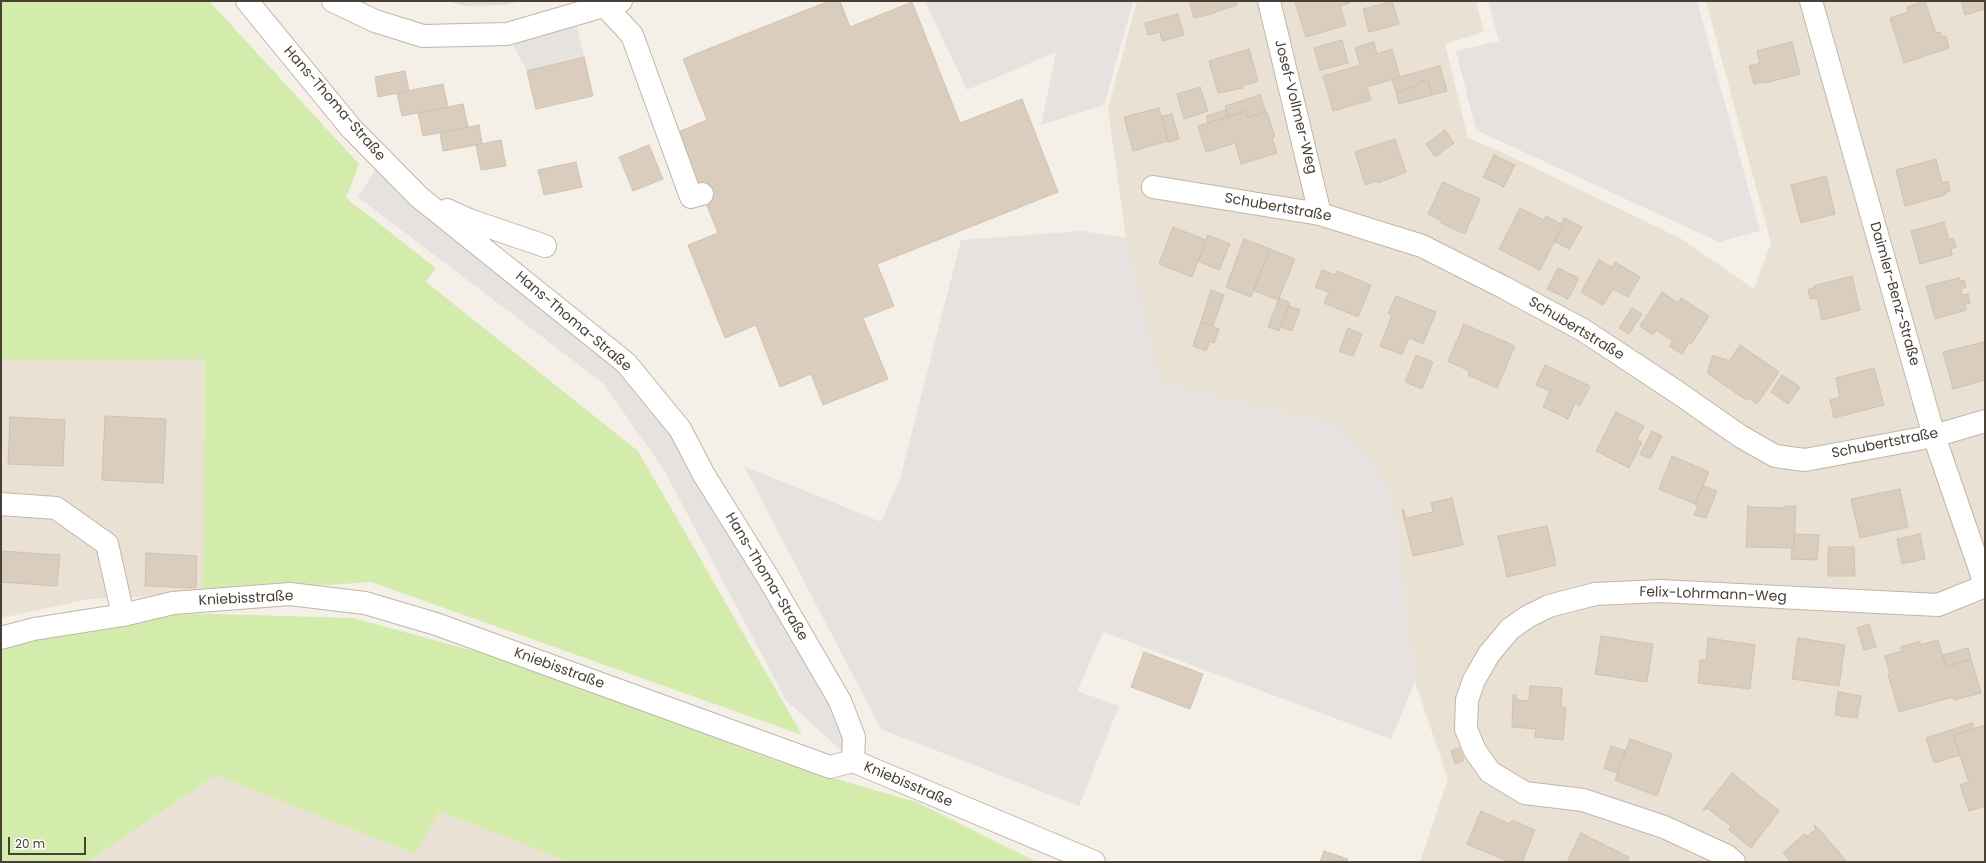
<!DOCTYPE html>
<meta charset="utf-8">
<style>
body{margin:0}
#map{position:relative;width:1986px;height:863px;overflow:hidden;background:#f4efe7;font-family:Poppins,sans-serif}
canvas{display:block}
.frame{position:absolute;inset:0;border:2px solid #483f35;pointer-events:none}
.scale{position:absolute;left:8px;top:837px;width:78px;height:18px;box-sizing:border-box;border:2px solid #483f35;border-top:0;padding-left:5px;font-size:12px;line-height:14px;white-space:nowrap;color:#483f35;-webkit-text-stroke:3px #fff;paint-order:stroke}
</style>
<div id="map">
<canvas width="1986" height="863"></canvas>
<div class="frame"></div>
<div class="scale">20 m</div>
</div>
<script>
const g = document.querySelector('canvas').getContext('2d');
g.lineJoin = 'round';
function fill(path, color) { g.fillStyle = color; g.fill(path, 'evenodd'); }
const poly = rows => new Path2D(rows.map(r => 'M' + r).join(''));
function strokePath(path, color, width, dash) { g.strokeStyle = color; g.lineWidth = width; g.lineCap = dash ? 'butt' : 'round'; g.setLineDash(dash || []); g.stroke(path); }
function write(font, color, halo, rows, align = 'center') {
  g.font = font + ' Poppins,sans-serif'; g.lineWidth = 3; g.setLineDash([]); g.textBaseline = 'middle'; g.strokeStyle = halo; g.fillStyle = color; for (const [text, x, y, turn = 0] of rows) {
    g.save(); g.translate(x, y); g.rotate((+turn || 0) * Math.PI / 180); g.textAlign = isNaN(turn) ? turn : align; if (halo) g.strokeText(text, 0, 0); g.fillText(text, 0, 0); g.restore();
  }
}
fill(poly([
 [1137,1,1476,1,1484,32,1445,44,1468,138,1493,148,1680,238,1754,289,1771,243,1706,1,1985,1,1985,862,1420,862,1448,779,1415,682,1392,496,1337,425,1160,383,1126,238,1108,109],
 [205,358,203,594,89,599,1,618,1,360],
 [216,775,415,854,440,811,569,862,87,862]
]), '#e9e1d4');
fill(poly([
 [446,1,523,1,504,5,465,6]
]), '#e4ded8');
fill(poly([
 [1,1,209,1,359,164,346,198,436,268,426,282,638,451,802,735,371,582,203,594,205,359,1,360],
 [178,613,353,618,514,662,782,763,916,802,1037,862,569,862,440,811,415,854,216,775,87,862,1,862,1,644]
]), '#d3ecac');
fill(poly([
 [925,1,1132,1,1132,5,1104,105,1041,125,1056,52,967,90],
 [1488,1,1697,1,1760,231,1719,242,1476,130,1456,51,1499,41],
 [574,15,584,57,527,71,507,34],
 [382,159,626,363,840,701,853,761,786,700,664,470,603,383,358,197],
 [1082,231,1126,238,1161,383,1337,425,1372,458,1392,496,1415,682,1391,739,1103,632,1077,691,1119,706,1079,806,881,729,744,466,881,522,900,479,961,240]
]), '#e5e2df');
const building = poly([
 [829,1,840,1,850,27,912,2,960,123,1022,99,1058,192,877,264,894,306,863,318,888,379,823,405,811,374,780,387,756,325,725,338,688,245,718,233,678,132,707,120,683,59,829,1],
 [1189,1,1236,1,1237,5,1215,12,1215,13,1194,18,1189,1],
 [1297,1,1350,1,1350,3,1340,6,1346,25,1306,37,1295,2,1297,1],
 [1392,1,1399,24,1369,32,1363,9,1392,1],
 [1925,1,1936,33,1940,32,1942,37,1946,36,1949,48,1904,63,1890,18,1908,12,1907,7,1925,1],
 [1961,1,1985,1,1985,9,1965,15,1961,1],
 [1178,14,1184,35,1162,41,1160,32,1148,35,1145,23,1178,14],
 [1342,40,1348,63,1320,70,1314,48,1342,40],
 [1374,42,1377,54,1392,49,1400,77,1367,87,1371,100,1333,111,1323,76,1360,65,1355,48,1374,42],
 [1792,42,1800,74,1765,83,1765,81,1754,84,1749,66,1760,63,1757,51,1792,42],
 [1249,49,1258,81,1242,86,1243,88,1218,93,1209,61,1249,49],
 [584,57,593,96,536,109,527,71,584,57],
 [1440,66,1447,91,1432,95,1428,80,1417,83,1417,86,1396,92,1392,79,1440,66],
 [405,71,409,91,378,97,375,77,405,71],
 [1428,80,1432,95,1399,104,1396,92,1417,86,1417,83,1428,80],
 [443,84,448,107,402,116,397,93,443,84],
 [1200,87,1208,111,1184,119,1177,94,1200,87],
 [1260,95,1266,112,1248,117,1246,111,1228,117,1225,106,1260,95],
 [463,104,468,127,423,136,418,113,463,104],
 [1159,108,1168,141,1133,151,1124,117,1159,108],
 [1226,110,1228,117,1208,123,1206,116,1226,110],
 [1246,111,1248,117,1267,112,1275,137,1272,138,1277,153,1241,164,1235,143,1206,152,1198,126,1246,111],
 [1172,114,1179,139,1169,142,1162,116,1172,114],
 [479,125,482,144,443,151,440,133,479,125],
 [1445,130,1454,143,1435,157,1426,144,1445,130],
 [1395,139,1406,172,1378,183,1377,181,1365,185,1355,152,1395,139],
 [501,140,506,166,481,170,476,145,501,140],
 [649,145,663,179,633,191,619,157,649,145],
 [1494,155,1515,165,1504,187,1483,177,1494,155],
 [1936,159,1942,183,1948,181,1950,191,1944,193,1945,195,1905,206,1896,170,1936,159],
 [576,162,582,187,544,195,538,170,576,162],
 [1826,176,1835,214,1801,223,1791,185,1826,176],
 [1443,182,1480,199,1465,234,1441,223,1442,221,1428,214,1443,182],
 [1520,208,1544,220,1546,216,1563,225,1540,270,1499,249,1520,208],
 [1564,218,1582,227,1569,249,1555,242,1564,218],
 [1944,222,1949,240,1953,238,1956,247,1951,249,1952,255,1920,264,1911,231,1944,222],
 [1173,227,1206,240,1192,277,1159,264,1173,227],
 [1208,235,1230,244,1219,270,1198,261,1208,235],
 [1244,239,1270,249,1251,297,1226,287,1244,239],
 [1270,249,1295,259,1278,300,1253,290,1270,249],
 [1599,260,1612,267,1615,262,1640,277,1628,297,1613,289,1603,305,1581,292,1599,260],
 [1558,268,1579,278,1568,299,1547,289,1558,268],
 [1322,270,1335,275,1337,271,1371,285,1358,317,1324,303,1329,292,1315,287,1322,270],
 [1852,276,1860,310,1822,320,1817,298,1810,299,1808,290,1814,288,1813,286,1852,276],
 [1959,278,1959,281,1964,280,1966,287,1961,289,1963,295,1968,294,1970,303,1965,304,1966,310,1935,319,1926,286,1959,278],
 [1211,290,1224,295,1213,326,1201,322,1211,290],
 [1662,292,1678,303,1681,298,1709,316,1691,344,1689,342,1682,354,1669,346,1673,341,1656,330,1653,335,1640,326,1662,292],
 [1396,296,1436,312,1423,344,1409,338,1402,355,1380,346,1392,315,1388,314,1396,296],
 [1279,298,1290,303,1279,331,1268,327,1279,298],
 [1289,306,1300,310,1292,331,1281,327,1289,306],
 [1632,308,1642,314,1629,334,1619,328,1632,308],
 [1201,322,1219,329,1214,343,1210,341,1206,351,1193,346,1201,322],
 [1464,324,1515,346,1497,388,1468,375,1469,371,1448,361,1464,324],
 [1348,328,1362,334,1353,356,1339,351,1348,328],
 [1984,342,1985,380,1953,389,1943,352,1984,342],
 [1740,345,1779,372,1757,404,1749,398,1746,400,1707,373,1713,355,1729,361,1740,345],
 [1416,355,1433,362,1422,389,1405,382,1416,355],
 [1545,365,1590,386,1580,406,1575,403,1568,419,1543,407,1550,391,1536,385,1545,365],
 [1874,368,1884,405,1834,418,1830,400,1840,397,1836,378,1874,368],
 [1782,375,1800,387,1788,404,1771,392,1782,375],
 [1616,412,1644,426,1637,439,1642,442,1629,468,1596,451,1616,412],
 [105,416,166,419,163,483,102,480,105,416],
 [10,417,65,420,63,466,8,464,10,417],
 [1652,431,1662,436,1650,459,1640,454,1652,431],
 [1672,456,1709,472,1695,504,1659,489,1672,456],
 [1703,486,1717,491,1706,518,1694,515,1698,505,1695,504,1703,486],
 [1900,489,1908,527,1860,538,1851,499,1900,489],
 [1452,498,1463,545,1413,556,1402,510,1404,510,1406,518,1433,512,1431,503,1452,498],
 [1748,505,1750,507,1785,508,1785,506,1796,506,1794,548,1746,547,1748,505],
 [1547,526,1556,565,1507,577,1498,536,1547,526],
 [1794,534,1819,535,1817,560,1791,559,1792,548,1794,548,1794,534],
 [1920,534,1925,559,1902,564,1897,539,1920,534],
 [1828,547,1854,547,1855,576,1828,576,1828,547],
 [1,551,60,555,57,586,1,582,1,551],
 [146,553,197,556,196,588,145,586,146,553],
 [1869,624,1876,647,1864,650,1857,628,1869,624],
 [1601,636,1653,644,1647,682,1595,674,1601,636],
 [1708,638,1755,645,1750,689,1698,683,1700,660,1706,660,1708,638],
 [1798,638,1845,645,1839,686,1792,679,1798,638],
 [1938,640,1946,667,1971,659,1981,693,1954,700,1953,697,1899,712,1888,674,1890,673,1885,656,1902,651,1901,647,1920,641,1920,645,1938,640],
 [1968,648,1971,659,1946,667,1942,655,1968,648],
 [1144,652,1203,674,1190,709,1131,687,1144,652],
 [1530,686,1562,688,1561,707,1566,707,1563,740,1535,737,1536,729,1512,727,1513,695,1516,695,1516,700,1529,701,1530,686],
 [1838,692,1861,696,1857,718,1835,715,1838,692],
 [1972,723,1974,729,1953,735,1960,755,1934,763,1926,738,1972,723],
 [1985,725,1985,806,1969,811,1960,785,1969,782,1953,735,1985,725],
 [1630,739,1672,754,1657,796,1615,780,1630,739],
 [1611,746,1625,751,1618,773,1604,768,1611,746],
 [1459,748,1464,760,1455,764,1451,751,1459,748],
 [1732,773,1779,811,1751,848,1729,830,1731,826,1707,808,1704,811,1703,810,1732,773],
 [1481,811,1510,824,1512,820,1535,830,1522,862,1509,862,1467,844,1481,811],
 [1815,825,1839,852,1846,862,1791,862,1783,853,1804,834,1807,836,1816,829,1814,826,1815,825],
 [1581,833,1629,857,1627,862,1567,862,1581,833],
 [1324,851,1348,859,1347,862,1320,862,1324,851]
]);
fill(building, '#dacdbe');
strokePath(building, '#d2c2ae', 1);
const minor = poly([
 [247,1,351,128,419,197,626,363,680,429,704,475,769,579,840,701,854,737,853,761],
 [333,1,375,21,423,36,507,34,621,1],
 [1269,1,1320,214],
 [1811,1,1934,436,1985,584],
 [605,6,632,35,691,197,702,194],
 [1153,187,1320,214,1422,246,1503,287,1583,330,1677,392,1740,436,1775,456,1805,460,1934,436,1985,421],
 [447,210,469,220,545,246],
 [1,504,56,508,107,544,123,615],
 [1,638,34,629,123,615,173,603,290,594,365,603,436,624,830,767,853,761,1094,862],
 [1734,862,1727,856,1664,827,1583,800,1525,793,1490,772,1475,751,1466,729,1467,700,1474,680,1489,654,1510,629,1527,617,1549,606,1595,594,1660,591,1938,605,1985,586]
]);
strokePath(minor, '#c1b6a8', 24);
strokePath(minor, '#fff', 22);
write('14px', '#483f35', '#fff', [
 ["Hans-Thoma-Straße",334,104,49],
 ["Josef-Vollmer-Weg",1295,107,76],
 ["Schubertstraße",1278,208,10],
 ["Daimler-Benz-Straße",1894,294,74],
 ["Hans-Thoma-Straße",573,322,40],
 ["Schubertstraße",1576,329,31],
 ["Schubertstraße",1885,444,-11],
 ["Hans-Thoma-Straße",766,577,59],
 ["Felix-Lohrmann-Weg",1713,595,2],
 ["Kniebisstraße",246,599,-3],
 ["Kniebisstraße",559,669,20],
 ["Kniebisstraße",908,785,23]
]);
</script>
